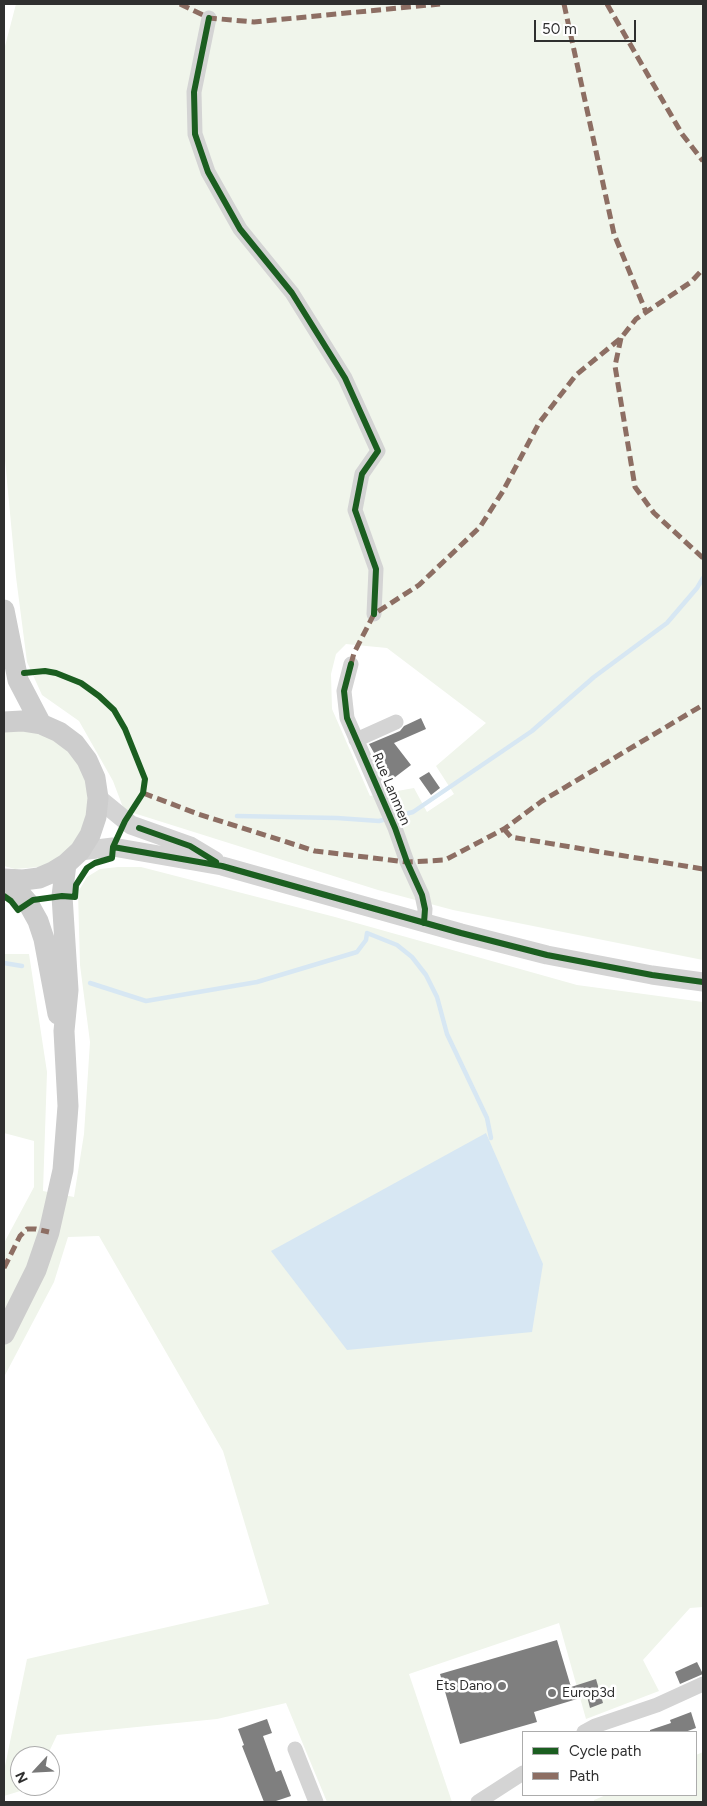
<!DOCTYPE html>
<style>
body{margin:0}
#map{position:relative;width:707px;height:1806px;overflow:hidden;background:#fff;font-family:Figtree,sans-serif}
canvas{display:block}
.frame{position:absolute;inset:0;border:5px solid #2f2f2f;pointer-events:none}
.legend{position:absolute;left:522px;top:1731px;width:175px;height:65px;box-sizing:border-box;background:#fff;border:1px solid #acacac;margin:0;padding:6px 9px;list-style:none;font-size:15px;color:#2f2f2f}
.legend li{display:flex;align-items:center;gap:10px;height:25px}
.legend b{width:25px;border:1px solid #acacac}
.north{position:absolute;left:10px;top:1746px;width:50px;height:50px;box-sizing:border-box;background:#fff;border:1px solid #acacac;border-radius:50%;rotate:245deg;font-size:14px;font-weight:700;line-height:20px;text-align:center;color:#2f2f2f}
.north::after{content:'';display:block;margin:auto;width:18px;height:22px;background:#787878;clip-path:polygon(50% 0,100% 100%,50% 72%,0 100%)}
.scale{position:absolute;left:534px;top:20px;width:102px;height:22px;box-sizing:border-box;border:2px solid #2f2f2f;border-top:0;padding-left:6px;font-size:15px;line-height:18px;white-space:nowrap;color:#2f2f2f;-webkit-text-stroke:4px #fff;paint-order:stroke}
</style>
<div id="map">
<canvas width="707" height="1806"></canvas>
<div class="frame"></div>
<ul class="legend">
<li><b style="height:6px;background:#1b5e20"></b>Cycle path</li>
<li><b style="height:6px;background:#8d6e63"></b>Path</li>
</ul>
<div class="north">N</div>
<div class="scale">50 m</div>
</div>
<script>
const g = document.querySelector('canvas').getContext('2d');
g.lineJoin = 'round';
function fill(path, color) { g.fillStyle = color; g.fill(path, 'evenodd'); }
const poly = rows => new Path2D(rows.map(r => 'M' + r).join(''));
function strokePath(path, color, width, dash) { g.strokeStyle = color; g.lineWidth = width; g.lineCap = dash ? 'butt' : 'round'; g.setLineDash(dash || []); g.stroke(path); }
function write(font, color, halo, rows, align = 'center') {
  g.font = font + ' Figtree,sans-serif'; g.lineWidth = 5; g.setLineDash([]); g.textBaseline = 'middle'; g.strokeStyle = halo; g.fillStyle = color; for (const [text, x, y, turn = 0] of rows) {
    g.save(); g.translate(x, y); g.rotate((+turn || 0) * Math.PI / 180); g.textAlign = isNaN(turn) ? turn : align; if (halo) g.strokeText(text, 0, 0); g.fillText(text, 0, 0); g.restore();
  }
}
fill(poly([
 [16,4,703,4,703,960,453,910,378,890,124,810,113,781,79,721,42,695,27,662,16,577,4,449,4,50],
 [346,644,387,648,486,723,436,766,454,794,427,812,414,788,370,796,332,709,331,674,336,654],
 [39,729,78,754,93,798,78,842,60,858,39,867,15,869,4,866,4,731],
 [118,867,141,867,335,917,577,985,703,1002,703,1607,690,1608,643,1660,659,1691,586,1719,559,1623,409,1674,452,1802,327,1802,286,1703,217,1719,57,1735,47,1756,20,1756,20,1786,32,1786,30,1788,4,1796,4,1771,27,1659,269,1604,223,1451,99,1236,68,1237,54,1282,4,1377,4,1243,34,1187,34,1141,4,1133,4,954,29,954,47,1072,43,1191,74,1197,84,1134,90,1042,80,965,78,892,87,877,100,869],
 [703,1752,703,1802,594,1802,594,1800,606,1795,696,1795,696,1755]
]), '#f0f5eb');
fill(poly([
 [486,1133,543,1264,532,1332,347,1350,271,1251]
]), '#d7e7f3');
strokePath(poly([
 [237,816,337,818,379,821,413,812,532,731,594,677,667,623,697,588,703,578],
 [4,963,22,966],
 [90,983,146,1001,257,982,357,952,366,940,367,933,397,945,412,957,426,975,437,997,447,1034,487,1118,491,1138]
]), '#d7e7f3', 4.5);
fill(poly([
 [421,718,426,729,394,743,411,765,390,781,369,744,400,731,404,726],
 [429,772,440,788,431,795,419,778],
 [557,1640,571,1687,596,1679,603,1703,590,1708,587,1696,534,1712,537,1722,460,1744,440,1674],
 [697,1662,703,1674,680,1684,675,1672],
 [691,1712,696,1728,685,1732,650,1732,650,1730,671,1723,670,1720],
 [267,1719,272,1733,263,1736,276,1772,281,1770,291,1796,273,1802,264,1802,242,1746,244,1745,238,1729]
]), '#7f7f7f');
strokePath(poly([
 [209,18,194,92,195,134,208,172,240,229,292,293,345,378,378,451,362,474,355,510,376,569,374,614],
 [351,664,344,691,347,718,395,828,407,862,422,895,425,909,424,923],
 [356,740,396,722],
 [584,1732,595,1726,657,1705,703,1684],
 [295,1749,316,1802],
 [478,1802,523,1773]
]), '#d4d4d4', 15);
strokePath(poly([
 [98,798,131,825,190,846,215,861],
 [80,851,113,847,222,866,461,933,547,955,652,975,703,982]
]), '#d4d4d4', 19);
strokePath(poly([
 [4,610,18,680,41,724],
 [4,722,22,721,41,724,59,732,75,744,87,760,95,778,98,798,96,817,90,835,80,851,66,864,53,872,39,878,23,880,4,879],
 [8,880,28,903,38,921,44,939,58,1014],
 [4,1334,36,1270,49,1232,63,1170,68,1106,64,1031,68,990,62,896,66,864]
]), '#cdcdcd', 21);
strokePath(poly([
 [180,4,209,18,254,22,440,4],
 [564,4,614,234,646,312],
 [607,4,682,134,703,161],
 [621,338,615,366,635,487,654,513,703,558],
 [351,664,354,653,374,614,419,585,480,527,503,491,539,423,576,375,621,338,636,319,691,282,703,269],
 [143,793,198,814,315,851,407,862,445,860,504,829,542,801,703,705],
 [504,829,511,837,703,869],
 [4,1268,20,1236,27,1229,36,1229,49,1232]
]), '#8d6e63', 5, [10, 5]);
strokePath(poly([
 [209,18,194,92,195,134,208,172,240,229,292,293,345,378,378,451,362,474,355,510,376,569,374,614],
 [351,664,344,691,347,718,395,828,407,862,422,895,425,909,424,923],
 [139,828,190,846,216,862],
 [113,847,222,866,461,933,547,955,652,975,703,982],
 [4,896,11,901,18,910,33,900,62,896,75,897,76,885,87,868,95,863,112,858,113,847,125,821,143,793,145,779,125,729,114,710,99,696,81,683,56,673,45,671,24,673]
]), '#1b5e20', 6);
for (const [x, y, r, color] of [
 [502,1686,5,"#787878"],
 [552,1693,5,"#787878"]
]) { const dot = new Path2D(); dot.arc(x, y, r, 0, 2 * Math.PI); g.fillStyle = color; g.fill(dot); strokePath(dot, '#fff', 2); }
write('14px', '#2f2f2f', '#fff', [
 ["Rue Lanmen",391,789,67]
]);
write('14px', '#2f2f2f', '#fff', [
 ["Ets Dano",492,1686],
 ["Europ3d",562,1693,"left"]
], 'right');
</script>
